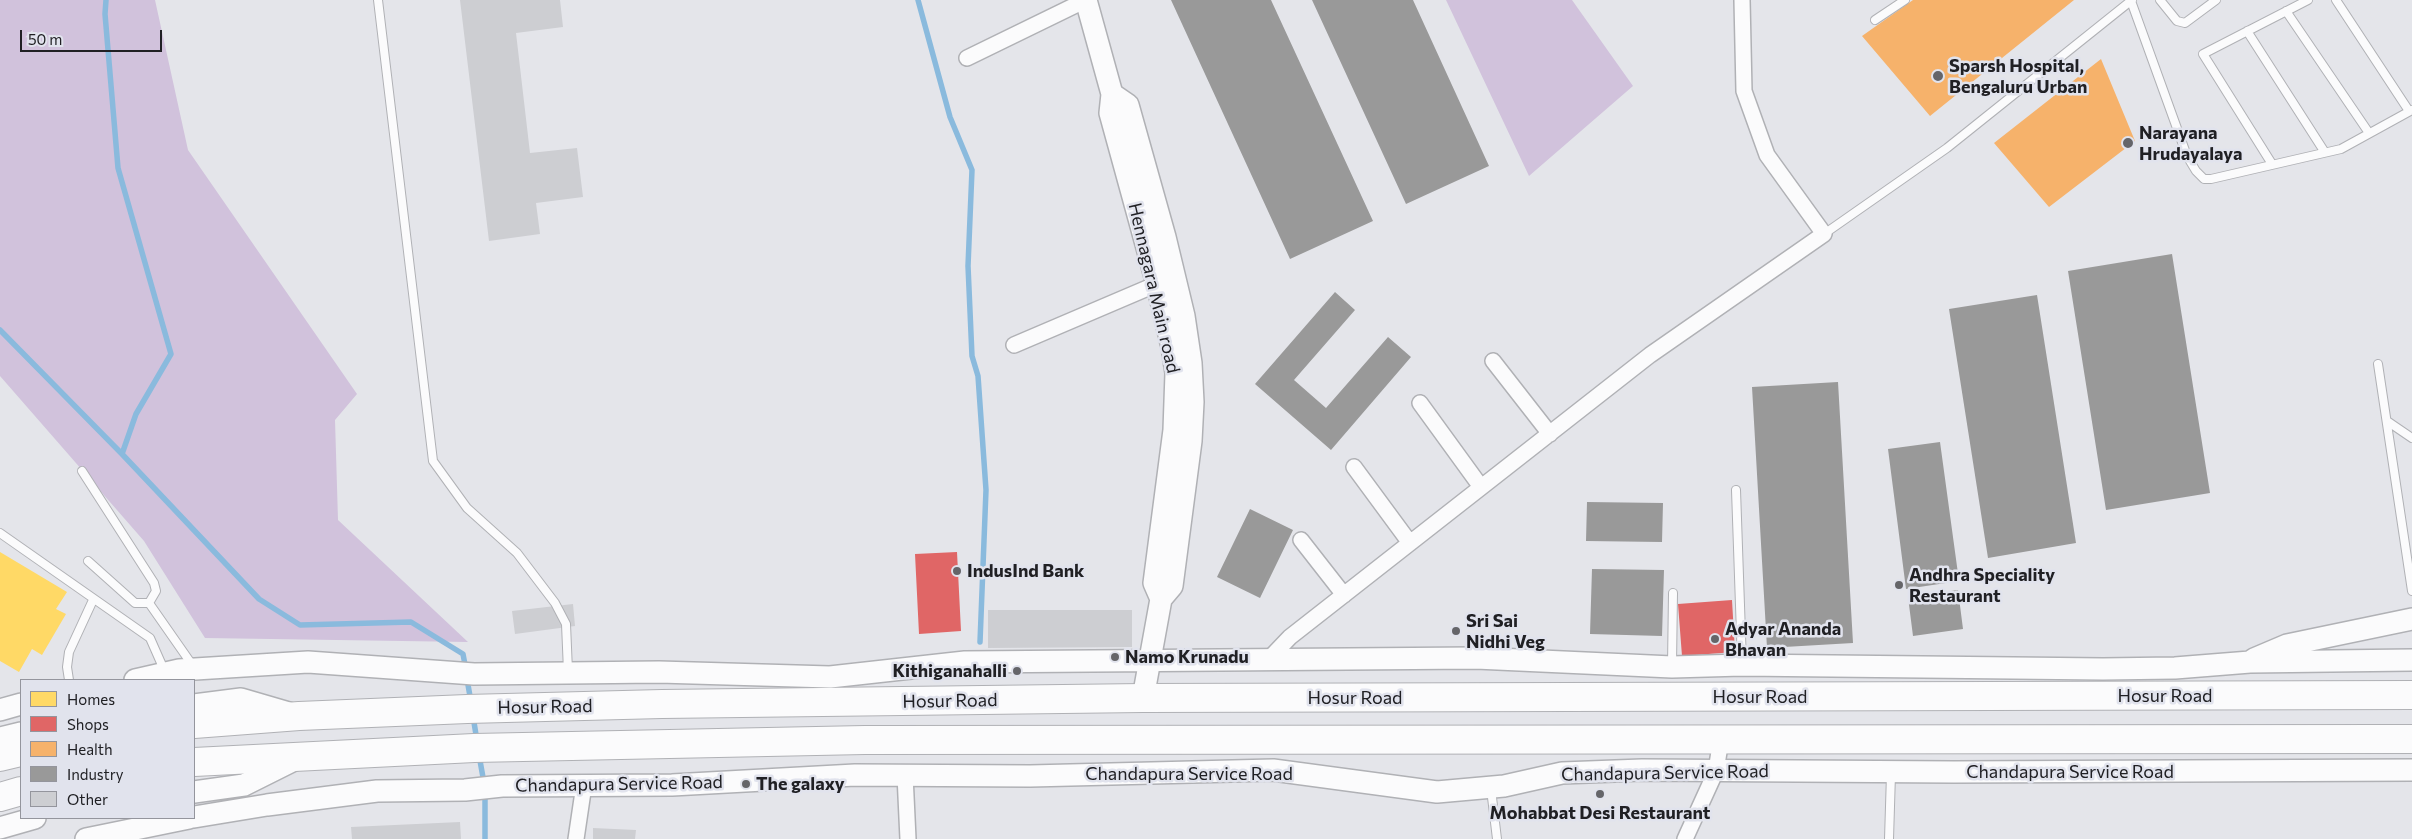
<!DOCTYPE html>
<style>
body{margin:0}
#map{position:relative;width:2412px;height:839px;overflow:hidden;background:#e4e5ea;font-family:Commissioner,sans-serif}
canvas{display:block}
.legend{position:absolute;left:20px;top:679px;width:175px;height:140px;box-sizing:border-box;background:#e1e3ed;border:1px solid #94959d;margin:0;padding:6px 9px;list-style:none;font-size:15px;color:#202024}
.legend li{display:flex;align-items:center;gap:10px;height:25px}
.legend b{width:25px;border:1px solid #94959d}
.scale{position:absolute;left:20px;top:30px;width:142px;height:22px;box-sizing:border-box;border:2px solid #202024;border-top:0;padding-left:6px;font-size:15px;line-height:18px;white-space:nowrap;color:#202024;-webkit-text-stroke:4px #e1e3ed;paint-order:stroke}
</style>
<div id="map">
<canvas width="2412" height="839"></canvas>
<ul class="legend">
<li><b style="height:14px;background:#ffd966"></b>Homes</li>
<li><b style="height:14px;background:#e06666"></b>Shops</li>
<li><b style="height:14px;background:#f6b26b"></b>Health</li>
<li><b style="height:14px;background:#999"></b>Industry</li>
<li><b style="height:14px;background:#cdced2"></b>Other</li>
</ul>
<div class="scale">50 m</div>
</div>
<script>
const g = document.querySelector('canvas').getContext('2d');
g.lineJoin = 'round';
function fill(path, color) { g.fillStyle = color; g.fill(path, 'evenodd'); }
const poly = rows => new Path2D(rows.map(r => 'M' + r).join(''));
function strokePath(path, color, width, dash) { g.strokeStyle = color; g.lineWidth = width; g.lineCap = dash ? 'butt' : 'round'; g.setLineDash(dash || []); g.stroke(path); }
function write(font, color, halo, rows, align = 'center') {
  g.font = font + ' Commissioner,sans-serif'; g.lineWidth = 5; g.setLineDash([]); g.textBaseline = 'middle'; g.strokeStyle = halo; g.fillStyle = color; for (const [text, x, y, turn = 0] of rows) {
    g.save(); g.translate(x, y); g.rotate((+turn || 0) * Math.PI / 180); g.textAlign = isNaN(turn) ? turn : align; if (halo) g.strokeText(text, 0, 0); g.fillText(text, 0, 0); g.restore();
  }
}
fill(poly([
 [0,0,155,0,188,150,357,394,335,420,338,520,468,642,205,638,144,541,0,376],
 [1446,0,1572,0,1633,86,1529,176]
]), '#d1c2dc');
fill(poly([
 [0,552,67,592,56,609,66,614,42,655,32,649,19,672,0,661]
]), '#ffd966');
fill(poly([
 [957,552,961,631,919,634,915,554],
 [1732,600,1735,652,1682,656,1678,604]
]), '#e06666');
fill(poly([
 [1913,0,2074,0,1930,116,1862,36],
 [2101,59,2135,141,2049,207,1994,143]
]), '#f6b26b');
fill(poly([
 [1171,0,1271,0,1373,221,1290,259],
 [1312,0,1413,0,1489,166,1406,204],
 [2172,254,2210,493,2106,510,2068,271],
 [1335,292,1355,310,1294,380,1326,408,1388,337,1411,357,1331,450,1255,384],
 [2037,295,2076,543,1988,558,1949,309],
 [1838,382,1853,643,1767,648,1752,387],
 [1940,442,1959,581,1906,589,1888,449],
 [1587,502,1663,503,1662,542,1586,541],
 [1250,509,1293,530,1260,598,1217,577],
 [1592,569,1664,570,1662,636,1590,634],
 [1958,590,1963,629,1913,636,1908,597]
]), '#999');
strokePath(poly([
 [106,0,105,14,118,168,171,354,136,414,122,454,259,599,300,625,411,622,463,654,466,670],
 [918,0,950,117,972,170,968,266,972,356,978,376,986,490,980,642],
 [0,330,122,454],
 [467,679,471,702],
 [473,716,477,741],
 [479,755,484,783],
 [485,839,485,792]
]), '#8abadd', 5.5);
fill(poly([
 [460,0,560,0,563,27,516,33,530,153,577,148,583,197,536,203,540,234,489,241],
 [573,604,575,626,515,634,512,611],
 [988,610,1132,610,1132,647,988,648],
 [460,822,461,839,352,839,351,827],
 [593,828,636,830,635,839,593,839]
]), '#cdced2');
const lane = poly([
 [378,0,433,461,467,508,517,553,555,603,566,624,568,671],
 [2160,0,2177,21,2185,23,2216,0],
 [2336,0,2409,111],
 [2131,1,2187,156,2196,171,2204,179,2211,179,2341,149,2412,110],
 [2286,11,2369,133],
 [1875,20,1905,0],
 [2247,31,2324,151],
 [2272,164,2203,54,2308,0],
 [1824,234,1947,148,2132,0],
 [2378,364,2412,591],
 [2387,421,2412,438],
 [82,471,154,583,156,591,149,603,193,666],
 [1736,490,1742,663],
 [0,533,150,638,165,672],
 [88,561,135,603,149,603],
 [1672,665,1673,593],
 [69,680,67,667,69,652,93,600],
 [1491,789,1497,839],
 [1889,839,1891,774]
]);
const street = poly([
 [967,58,1086,0],
 [1014,345,1164,281],
 [1493,361,1550,434],
 [1420,403,1481,487],
 [1354,467,1410,543],
 [1301,540,1344,595],
 [1269,659,1290,637,1650,355,1824,234,1767,155,1744,91,1742,0],
 [905,775,908,839],
 [576,839,584,785],
 [1685,839,1716,771,1721,739]
]);
const secondary = poly([
 [1086,0,1112,94,1110,113,1157,284,1172,347,1176,373,1174,430,1154,583,1161,599,1143,698],
 [1112,94,1128,105,1165,237,1184,316,1191,363,1193,402,1191,441,1172,586,1161,599],
 [2254,659,2287,645,2412,619],
 [135,680,179,670,308,662,474,674,659,672,830,677,965,662,1476,658,1672,667,1742,665,2103,669,2175,668,2250,662,2412,660],
 [194,705,241,699,289,713],
 [0,710,21,704],
 [0,738,21,733],
 [194,792,244,785,296,759],
 [194,817,267,805,377,791,465,790,502,786,672,785,855,775,1030,776,1273,770,1437,792,1504,786,1562,773,1642,770,1954,772,2412,770],
 [0,828,35,818],
 [86,839,189,818]
]);
const highway = poly([
 [194,724,299,716,467,709,662,704,1143,698,2412,695],
 [0,757,21,752],
 [194,762,474,748,865,740,2412,739],
 [0,797,21,791]
]);
strokePath(lane, '#b0b1b5', 10);
strokePath(street, '#b0b1b5', 18);
strokePath(secondary, '#b0b1b5', 24);
strokePath(highway, '#b0b1b5', 30);
strokePath(lane, '#fbfbfc', 8);
strokePath(street, '#fbfbfc', 15);
strokePath(secondary, '#fbfbfc', 21);
strokePath(highway, '#fbfbfc', 28);
for (const [x, y, r, color] of [
 [1938,76,6,"#656569"],
 [2128,143,6,"#656569"],
 [957,571,5,"#656569"],
 [1899,585,5,"#656569"],
 [1456,631,5,"#656569"],
 [1715,639,5,"#656569"],
 [1115,657,5,"#656569"],
 [1017,671,5,"#656569"],
 [746,784,5,"#656569"],
 [1600,794,5,"#656569"]
]) { const dot = new Path2D(); dot.arc(x, y, r, 0, 2 * Math.PI); g.fillStyle = color; g.fill(dot); strokePath(dot, '#e1e3ed', 2); }
write('bold 18px', '#202024', '#e1e3ed', [
 ["Sparsh Hospital,",1949,66],
 ["Bengaluru Urban",1949,87],
 ["Narayana",2139,133],
 ["Hrudayalaya",2139,154],
 ["IndusInd Bank",967,571],
 ["Andhra Speciality",1909,575],
 ["Restaurant",1909,596],
 ["Sri Sai",1466,621],
 ["Nidhi Veg",1466,642],
 ["Adyar Ananda",1725,629],
 ["Bhavan",1725,650],
 ["Namo Krunadu",1125,657],
 ["Kithiganahalli",1007,671,"right"],
 ["The galaxy",756,784],
 ["Mohabbat Desi Restaurant",1600,813,"center"]
], 'left');
write('18px', '#202024', '#e1e3ed', [
 ["Hennagara Main road",1154,288,77],
 ["Hosur Road",2165,696],
 ["Hosur Road",1760,697],
 ["Hosur Road",1355,698],
 ["Hosur Road",950,701,-1],
 ["Hosur Road",545,707,-1],
 ["Chandapura Service Road",2070,772],
 ["Chandapura Service Road",1665,773,-1],
 ["Chandapura Service Road",1189,774],
 ["Chandapura Service Road",619,784,-1]
]);
</script>
